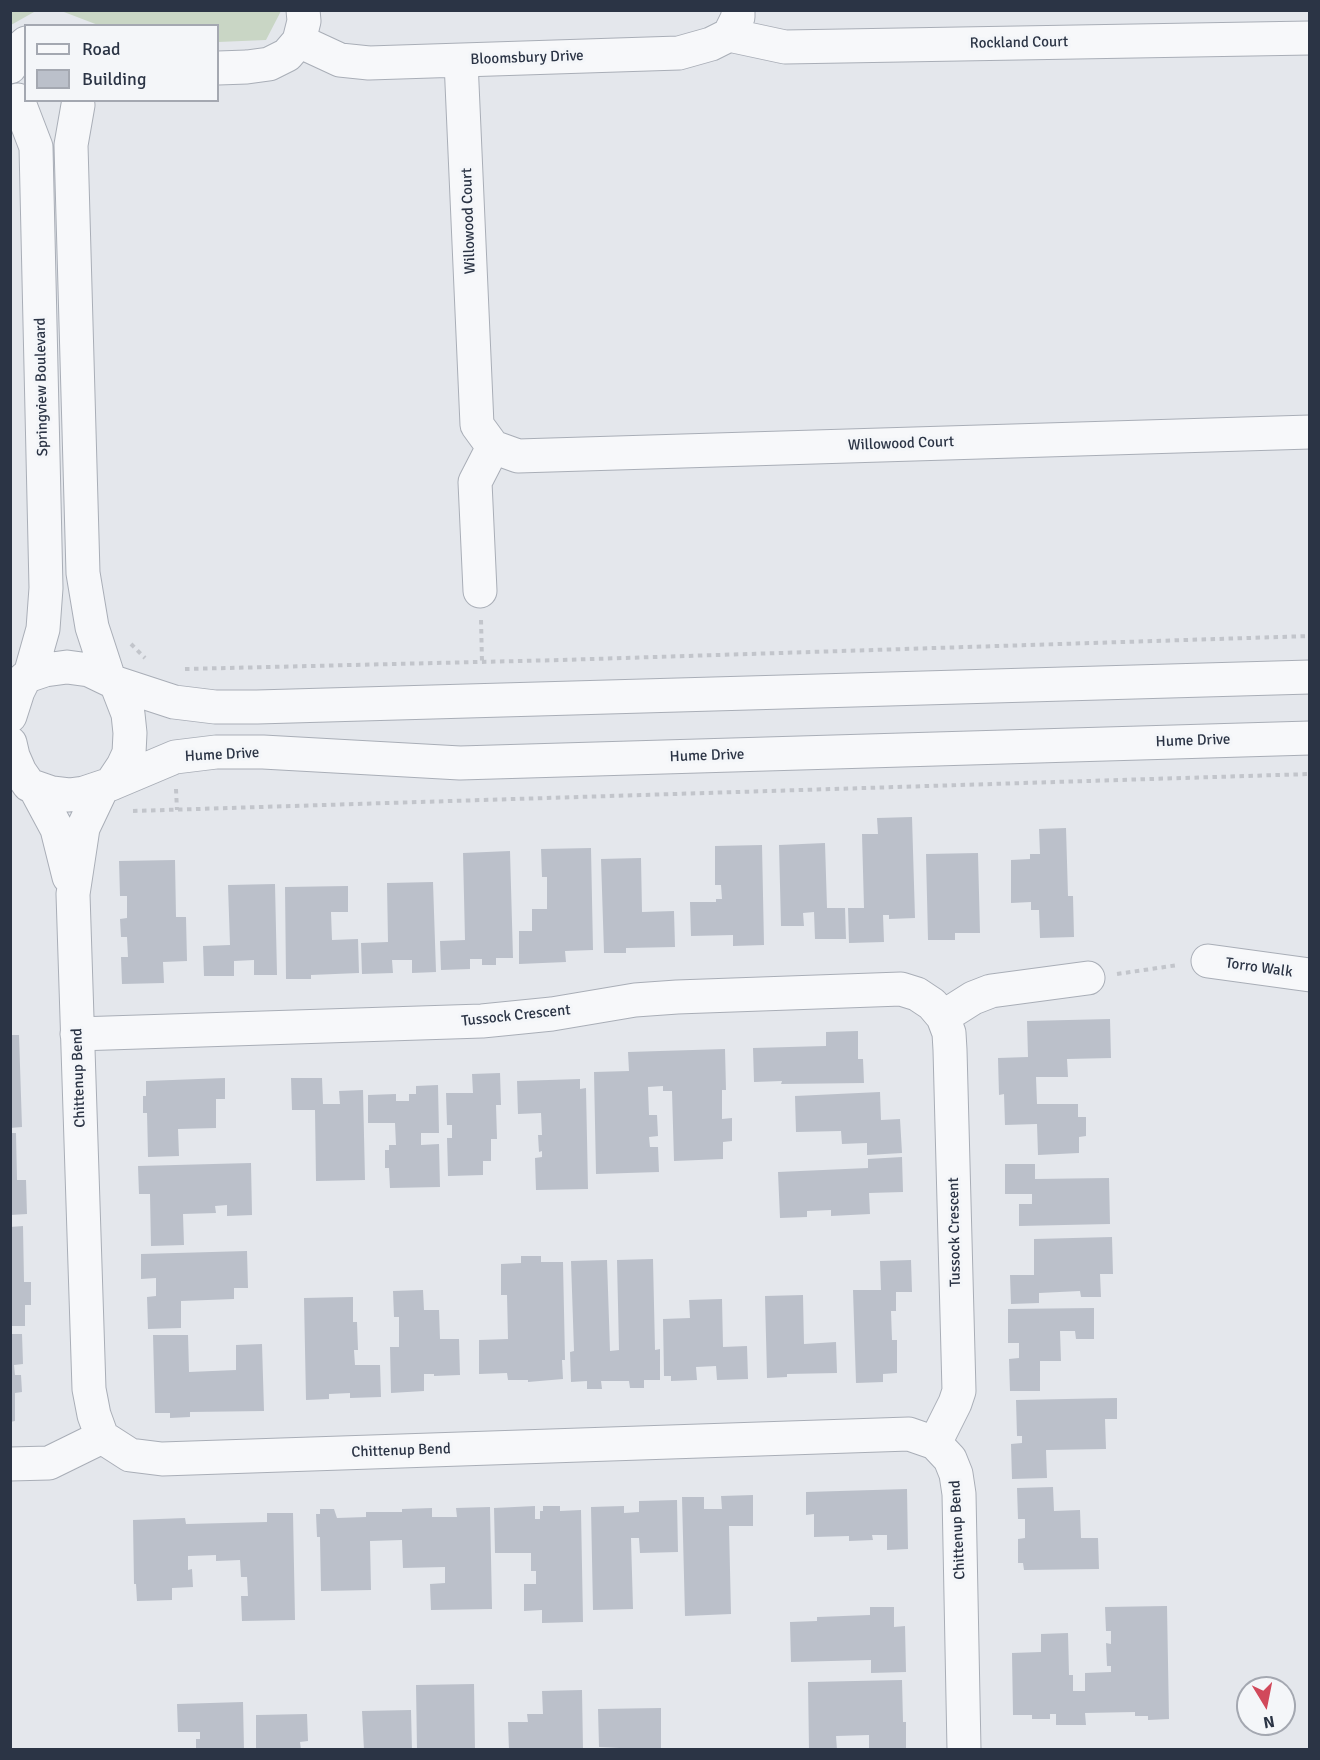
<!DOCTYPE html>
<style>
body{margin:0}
#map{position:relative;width:1320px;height:1760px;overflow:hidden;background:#e4e7ec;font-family:Signika,sans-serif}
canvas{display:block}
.frame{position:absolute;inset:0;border:12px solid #2b3445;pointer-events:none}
.legend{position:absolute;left:24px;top:24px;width:195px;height:78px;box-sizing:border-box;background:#f4f6f9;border:2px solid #a4a8b1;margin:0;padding:8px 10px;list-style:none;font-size:18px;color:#2b3445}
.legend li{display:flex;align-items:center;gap:12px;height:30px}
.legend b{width:30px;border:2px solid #a4a8b1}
.north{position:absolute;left:1236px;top:1676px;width:60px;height:60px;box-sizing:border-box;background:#f4f6f9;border:2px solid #a4a8b1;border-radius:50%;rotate:170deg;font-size:16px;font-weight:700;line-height:24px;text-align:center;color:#2b3445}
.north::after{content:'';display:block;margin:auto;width:21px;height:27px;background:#d1495b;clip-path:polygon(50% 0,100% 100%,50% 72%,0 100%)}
</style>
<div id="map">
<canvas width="1320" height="1760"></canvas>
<div class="frame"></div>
<ul class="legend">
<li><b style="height:8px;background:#f7f8fa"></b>Road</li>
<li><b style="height:16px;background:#bbc0ca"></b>Building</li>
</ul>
<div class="north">N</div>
</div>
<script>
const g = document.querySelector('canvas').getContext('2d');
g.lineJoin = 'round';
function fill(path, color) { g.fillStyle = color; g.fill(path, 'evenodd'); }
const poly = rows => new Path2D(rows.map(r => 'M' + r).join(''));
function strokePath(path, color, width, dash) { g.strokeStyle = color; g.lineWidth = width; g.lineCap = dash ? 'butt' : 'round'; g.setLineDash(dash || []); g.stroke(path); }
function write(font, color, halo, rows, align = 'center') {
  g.font = font + ' Signika,sans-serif'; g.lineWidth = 6; g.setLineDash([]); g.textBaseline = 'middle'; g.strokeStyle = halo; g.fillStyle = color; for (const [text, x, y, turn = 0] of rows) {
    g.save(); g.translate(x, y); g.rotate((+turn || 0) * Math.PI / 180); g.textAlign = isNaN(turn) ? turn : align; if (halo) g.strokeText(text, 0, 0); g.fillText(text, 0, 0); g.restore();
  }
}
fill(poly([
 [11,10,281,10,281,11,266,40,218,42,218,26,98,25,64,12,34,12,11,25]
]), '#c9d6c5');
fill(poly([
 [912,817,915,918,889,919,889,915,883,915,884,942,849,943,848,908,864,908,862,834,878,834,877,818],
 [1066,828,1068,896,1073,896,1074,937,1040,938,1039,910,1031,910,1031,902,1011,903,1011,860,1030,859,1030,854,1040,854,1039,829],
 [825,843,827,908,845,908,846,939,815,939,814,912,803,913,804,926,781,926,779,845],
 [762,845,764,945,733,946,733,935,691,936,690,902,716,902,716,899,722,899,721,885,715,885,715,846],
 [591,848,593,950,565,951,566,962,519,964,519,931,532,931,532,909,547,909,547,877,542,877,541,849],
 [510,851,513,958,496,958,496,965,482,965,482,959,470,959,470,969,441,970,440,941,465,940,463,853],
 [978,853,980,933,955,933,955,940,928,940,926,854],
 [641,858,642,912,674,911,675,947,626,948,626,953,604,953,601,859],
 [175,860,176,917,186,917,187,961,163,962,164,983,122,984,121,957,128,957,127,937,121,937,120,919,127,918,127,896,120,896,119,861],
 [433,882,436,972,412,973,412,960,392,960,393,973,362,974,361,943,388,942,387,883],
 [275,884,277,975,254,975,254,960,234,961,234,976,204,976,203,946,230,945,228,885],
 [348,886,348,912,331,912,332,940,358,939,359,973,311,975,311,979,286,979,285,887],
 [1110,1019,1111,1058,1067,1059,1068,1077,1036,1077,1037,1104,1078,1104,1078,1117,1086,1117,1086,1136,1079,1137,1079,1153,1038,1155,1037,1124,1005,1125,1004,1094,999,1095,998,1058,1028,1057,1027,1021],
 [858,1031,858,1059,863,1059,864,1083,781,1084,782,1081,754,1082,753,1048,826,1046,826,1032],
 [10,1035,19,1035,22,1127,10,1128],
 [725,1049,726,1090,722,1090,722,1119,732,1118,732,1141,723,1142,723,1159,674,1161,672,1091,663,1091,663,1086,648,1087,649,1115,657,1115,658,1136,649,1137,650,1147,658,1147,659,1172,596,1174,594,1072,629,1071,628,1052],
 [500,1073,501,1105,496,1105,497,1139,491,1139,491,1161,483,1161,483,1175,448,1176,447,1138,452,1138,452,1125,447,1125,446,1093,473,1093,472,1074],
 [225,1078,225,1099,216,1099,216,1128,178,1129,179,1156,148,1157,147,1113,143,1113,143,1096,146,1096,146,1081],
 [291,1078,322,1078,323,1104,340,1104,339,1091,363,1090,365,1180,316,1181,315,1110,292,1110],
 [580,1079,580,1089,586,1088,588,1189,536,1190,535,1158,542,1157,542,1151,539,1152,538,1135,542,1135,541,1113,518,1114,517,1081],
 [438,1085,439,1133,421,1133,421,1145,439,1144,440,1187,390,1188,389,1168,385,1168,385,1150,389,1150,389,1145,396,1145,395,1123,368,1123,368,1095,396,1094,396,1101,409,1101,409,1094,416,1094,416,1086],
 [880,1092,881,1120,900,1119,902,1153,867,1155,867,1143,842,1144,841,1131,796,1132,795,1096],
 [10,1133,16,1133,17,1180,26,1180,27,1214,10,1215],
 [902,1157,903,1192,869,1193,870,1214,831,1216,831,1210,807,1211,807,1217,780,1218,778,1172,868,1168,868,1159],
 [251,1163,252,1215,227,1216,227,1205,215,1206,216,1213,183,1214,184,1245,151,1246,150,1194,139,1194,138,1166],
 [1005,1164,1035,1164,1035,1179,1109,1178,1110,1224,1019,1226,1019,1204,1032,1204,1032,1194,1005,1194],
 [23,1226,24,1282,31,1282,31,1305,25,1305,25,1326,10,1326,10,1227],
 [1112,1237,1113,1274,1100,1274,1101,1297,1081,1297,1080,1291,1039,1293,1039,1303,1011,1304,1010,1275,1034,1275,1034,1239],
 [247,1251,248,1288,234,1288,234,1299,181,1301,181,1328,148,1329,147,1297,156,1296,156,1278,141,1279,141,1254],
 [521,1256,541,1256,541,1262,563,1262,565,1360,562,1360,563,1379,528,1382,528,1380,508,1380,507,1373,479,1374,479,1340,508,1339,507,1295,501,1295,501,1264,521,1263],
 [653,1259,655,1350,660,1349,660,1380,644,1380,644,1388,630,1388,629,1381,601,1381,602,1389,587,1389,587,1381,571,1382,570,1352,574,1351,571,1261,607,1260,610,1351,619,1350,617,1260],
 [911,1260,912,1292,896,1292,896,1311,891,1311,892,1340,897,1340,897,1373,883,1374,883,1382,856,1383,853,1290,881,1290,880,1261],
 [423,1290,424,1310,439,1310,440,1339,459,1339,460,1375,434,1376,434,1374,424,1374,424,1391,391,1393,390,1347,399,1347,399,1317,394,1317,393,1291],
 [803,1295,804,1344,836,1342,837,1373,787,1374,787,1377,767,1378,765,1296],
 [353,1297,353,1322,357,1322,358,1350,354,1350,355,1365,380,1365,381,1397,350,1398,350,1393,329,1394,329,1399,306,1400,304,1298],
 [722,1299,723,1347,747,1346,748,1379,717,1380,716,1366,696,1367,697,1380,671,1381,671,1376,664,1376,663,1319,690,1318,689,1300],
 [1094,1308,1094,1339,1076,1339,1075,1331,1060,1331,1061,1361,1040,1361,1040,1391,1010,1391,1009,1359,1019,1358,1019,1343,1008,1343,1008,1309],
 [10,1334,22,1334,23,1364,14,1365,15,1375,21,1375,22,1392,15,1393,15,1421,10,1422],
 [153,1335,188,1335,189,1372,236,1370,236,1345,262,1344,264,1411,190,1412,190,1417,170,1418,170,1413,155,1413],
 [1117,1398,1117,1419,1105,1419,1106,1449,1046,1450,1047,1478,1012,1479,1011,1444,1022,1443,1022,1436,1017,1436,1016,1400],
 [1053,1487,1054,1511,1080,1510,1081,1538,1098,1538,1099,1569,1024,1570,1023,1563,1018,1563,1018,1539,1025,1538,1025,1519,1018,1519,1017,1488],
 [907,1489,908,1549,887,1550,887,1535,872,1535,873,1540,849,1541,849,1536,814,1537,814,1514,806,1515,806,1492],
 [753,1495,753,1526,729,1526,731,1614,685,1616,682,1497,704,1497,704,1509,722,1509,721,1496],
 [677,1500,678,1552,640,1553,639,1538,631,1538,633,1609,593,1610,591,1507,624,1506,624,1513,639,1512,639,1501],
 [535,1506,535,1519,540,1519,540,1511,543,1511,543,1506,560,1506,560,1511,581,1510,583,1622,542,1623,542,1610,524,1611,524,1584,536,1584,536,1571,531,1571,531,1553,495,1553,494,1508],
 [490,1507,492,1609,431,1610,430,1584,445,1583,445,1567,403,1568,402,1540,370,1541,371,1590,321,1591,320,1537,317,1537,316,1514,320,1514,320,1509,334,1509,337,1518,366,1517,366,1512,402,1512,402,1509,432,1508,432,1517,457,1517,456,1508],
 [267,1513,293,1513,295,1620,242,1621,241,1596,248,1596,247,1577,241,1577,240,1560,216,1561,216,1555,188,1556,188,1570,192,1569,193,1587,172,1588,172,1600,137,1601,136,1584,134,1584,133,1520,185,1518,186,1524,267,1522],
 [1167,1606,1169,1719,1148,1720,1148,1716,1135,1716,1135,1712,1085,1713,1086,1725,1056,1725,1056,1714,1050,1714,1050,1719,1032,1719,1032,1715,1013,1715,1012,1653,1041,1652,1041,1634,1068,1633,1069,1675,1073,1675,1073,1691,1085,1691,1085,1673,1111,1672,1111,1666,1107,1666,1106,1643,1111,1644,1111,1631,1106,1631,1105,1607],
 [870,1607,894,1607,894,1627,905,1626,906,1672,871,1673,871,1660,791,1662,790,1622,817,1621,817,1617,870,1615],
 [902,1680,903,1722,906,1722,906,1750,869,1750,869,1735,836,1736,837,1750,809,1750,808,1682],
 [474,1684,475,1750,417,1750,416,1685],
 [582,1690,583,1750,509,1750,508,1722,528,1722,527,1714,543,1714,542,1691],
 [243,1702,244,1750,196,1750,196,1739,200,1739,200,1732,178,1732,177,1704],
 [661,1708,661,1750,599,1747,598,1709],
 [411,1710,412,1750,364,1750,362,1711],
 [307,1714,308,1741,300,1742,301,1750,256,1750,256,1715]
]), '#bbc0ca');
const minor = poly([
 [729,35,785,47,1310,38],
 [299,41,340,60,369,63,679,53,711,44,729,35,738,17,738,10],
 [461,61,477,425,493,447,518,456,1310,432],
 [10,67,17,51,26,43],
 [218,68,247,67,269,64,287,55,299,41,304,21,303,10],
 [18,100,36,147,46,588,43,629,30,675],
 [78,105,71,145,83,573,92,627,109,679],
 [480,591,475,482,493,447],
 [116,683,174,702,215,707,257,707,1310,677],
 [10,716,18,691,24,679,30,675,45,670,67,667,89,670,116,683,128,714,130,733,129,753,123,766,111,784,84,793,69,795,52,793,29,785,20,772,13,756,10,743],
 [111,784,175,757,216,752,263,752,460,763,1310,738],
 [35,788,57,829,69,877],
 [102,788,83,828,73,894,89,1389,94,1415,102,1437,130,1455,162,1459,909,1434,935,1443,950,1459,956,1474,959,1494,964,1750],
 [1208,961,1310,975],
 [943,1017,973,998,991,991,1088,978],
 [77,1034,482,1021,552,1014,635,1000,677,997,901,989,917,994,932,1004,943,1017,949,1033,950,1050,959,1391,955,1403,935,1443],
 [10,1464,49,1463,102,1437]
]);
strokePath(minor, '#a9aeb7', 35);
strokePath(poly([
 [481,620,482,662],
 [131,644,145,658],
 [185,669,561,660,1310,636],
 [176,789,177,810],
 [133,811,1310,774],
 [1117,974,1178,965]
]), '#c2c5cb', 4, [4.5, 4.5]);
strokePath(minor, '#f7f8fa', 33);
write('15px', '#2b3445', '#f4f6f9', [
 ["Rockland Court",1019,43,-1],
 ["Bloomsbury Drive",527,58,-2],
 ["Willowood Court",469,221,-92],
 ["Springview Boulevard",42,387,-91],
 ["Willowood Court",901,444,-2],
 ["Hume Drive",1193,741,-2],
 ["Hume Drive",222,755,-3],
 ["Hume Drive",707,756,-2],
 ["Torro Walk",1259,968,8],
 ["Tussock Crescent",516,1016,-6],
 ["Chittenup Bend",79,1078,-92],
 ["Tussock Crescent",955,1232,-91],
 ["Chittenup Bend",401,1451,-2],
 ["Chittenup Bend",958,1530,-93]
]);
</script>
